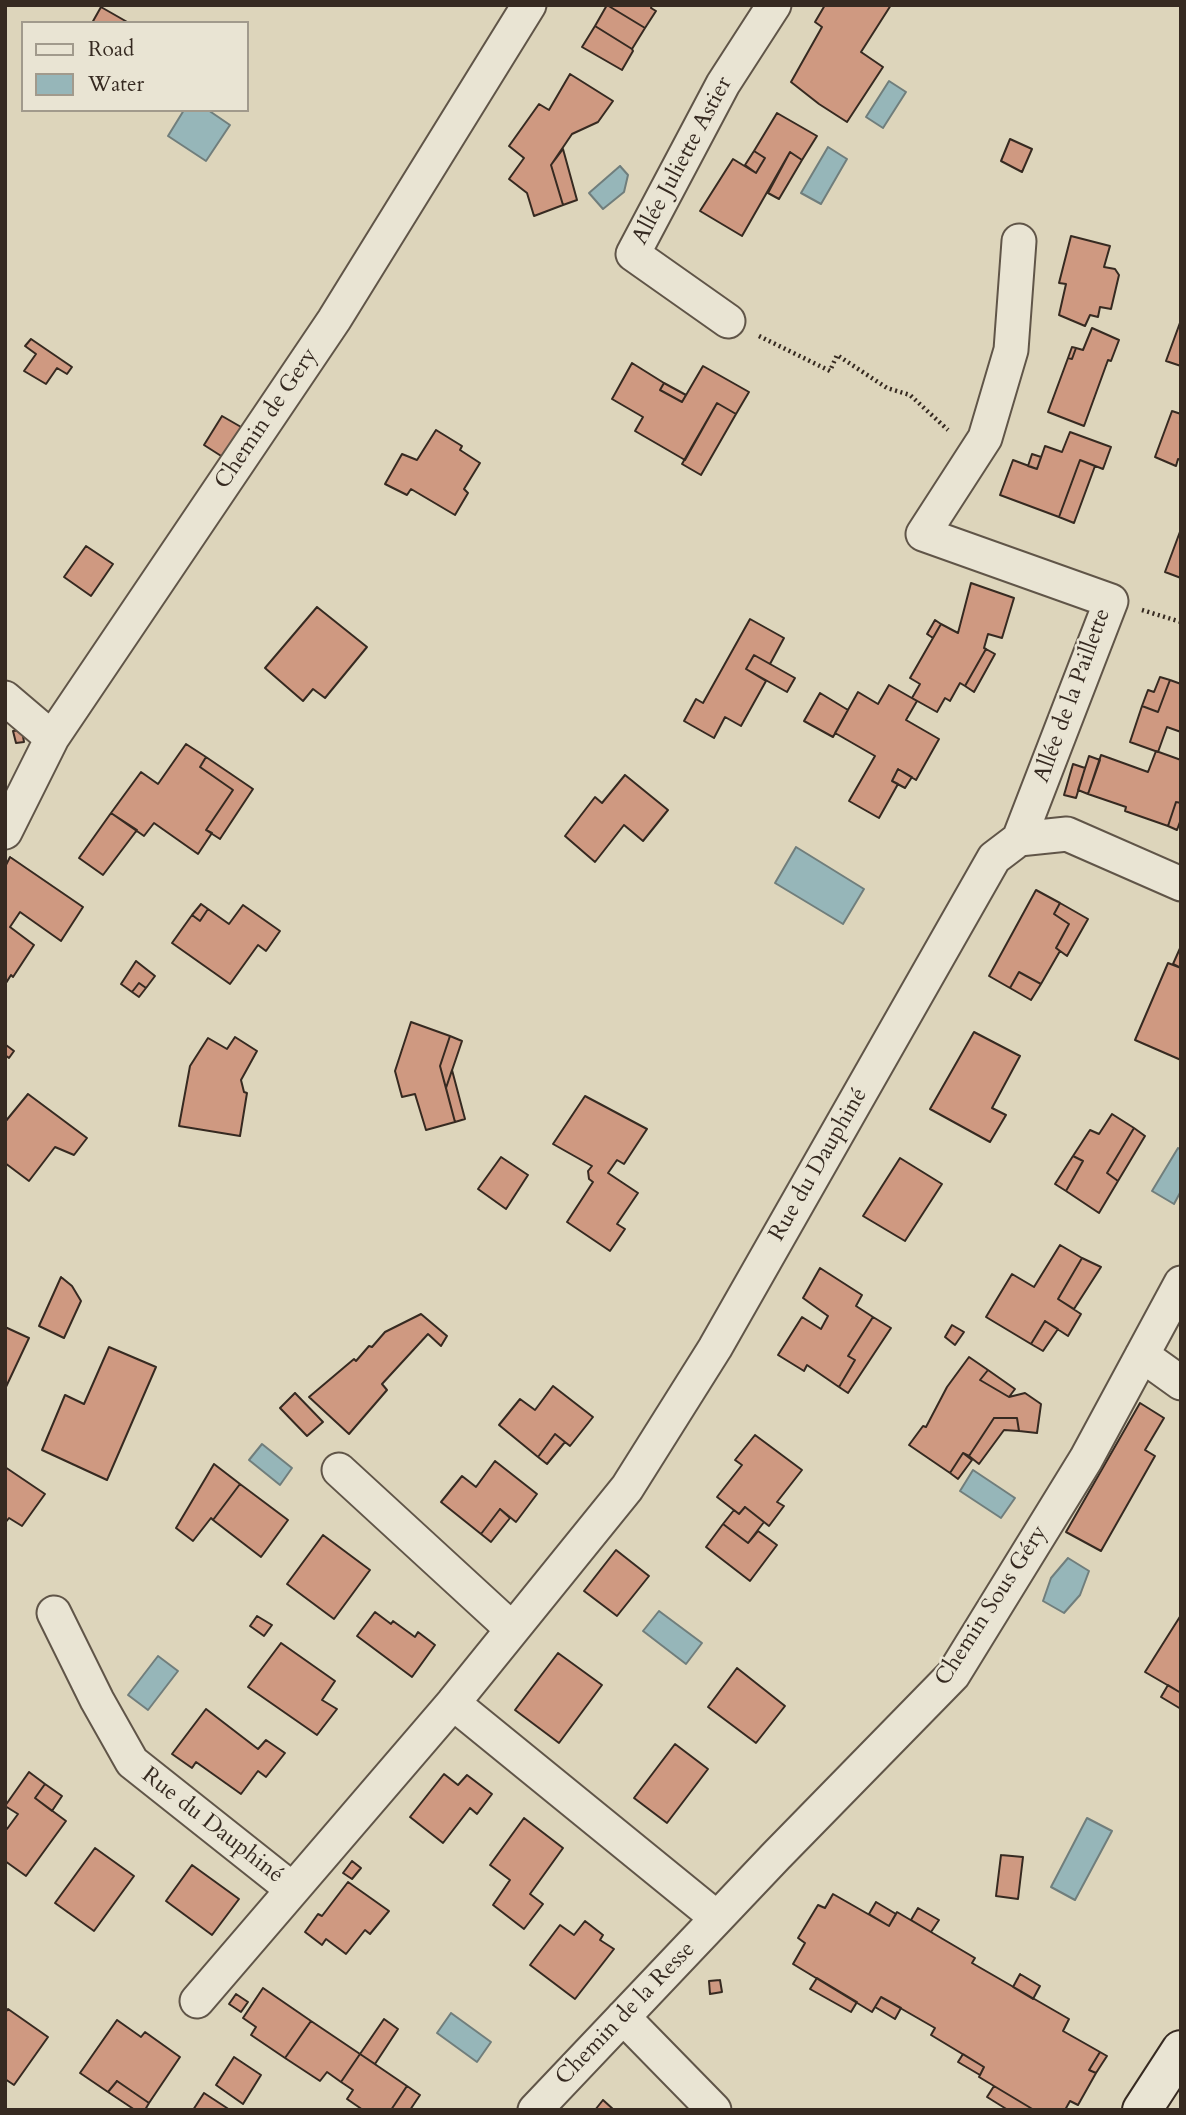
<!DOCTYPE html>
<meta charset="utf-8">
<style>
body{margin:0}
#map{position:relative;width:1186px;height:2115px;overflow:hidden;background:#ddd5bb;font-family:Cardo,serif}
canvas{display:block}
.frame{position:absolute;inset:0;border:7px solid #362a21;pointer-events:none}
.legend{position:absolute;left:21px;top:21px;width:228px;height:91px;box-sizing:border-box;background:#e9e4d3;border:2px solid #a19a8c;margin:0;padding:9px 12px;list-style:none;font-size:21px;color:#362a21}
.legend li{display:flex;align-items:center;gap:14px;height:35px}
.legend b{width:35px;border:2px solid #a19a8c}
</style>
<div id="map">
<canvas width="1186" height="2115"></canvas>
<div class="frame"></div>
<ul class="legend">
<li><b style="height:9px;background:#e9e4d3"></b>Road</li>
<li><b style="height:19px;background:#96b6b9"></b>Water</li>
</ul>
</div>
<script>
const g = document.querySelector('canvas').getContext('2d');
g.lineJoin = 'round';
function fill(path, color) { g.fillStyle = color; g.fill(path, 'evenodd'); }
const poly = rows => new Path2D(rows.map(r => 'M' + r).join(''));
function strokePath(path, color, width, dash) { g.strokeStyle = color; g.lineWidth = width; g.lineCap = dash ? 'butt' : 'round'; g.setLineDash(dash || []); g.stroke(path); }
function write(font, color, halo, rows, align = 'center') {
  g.font = font + ' Cardo,serif'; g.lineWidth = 5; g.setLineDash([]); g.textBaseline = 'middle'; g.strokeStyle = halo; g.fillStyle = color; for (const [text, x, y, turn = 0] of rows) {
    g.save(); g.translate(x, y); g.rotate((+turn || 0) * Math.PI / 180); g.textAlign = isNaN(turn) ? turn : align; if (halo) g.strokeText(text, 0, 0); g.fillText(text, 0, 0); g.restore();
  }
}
const water = poly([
 [889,81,906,92,883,128,866,117,889,81],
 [184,110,208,110,230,125,206,161,168,136,184,110],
 [828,147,847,159,821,204,801,193,828,147],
 [620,166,628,175,624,192,603,209,589,193,620,166],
 [796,847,864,889,843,924,775,883,796,847],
 [1178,1148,1181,1150,1181,1191,1174,1204,1152,1191,1178,1148],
 [262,1444,292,1468,280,1485,249,1460,262,1444],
 [973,1470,1015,1498,1001,1518,960,1491,973,1470],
 [1068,1558,1089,1571,1080,1595,1064,1613,1043,1601,1051,1578,1068,1558],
 [659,1611,702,1643,686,1664,643,1631,659,1611],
 [158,1656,178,1671,148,1710,128,1695,158,1656],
 [1087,1818,1112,1831,1075,1900,1051,1887,1087,1818],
 [451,2013,491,2042,477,2062,437,2033,451,2013]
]);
fill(water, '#96b6b9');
strokePath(water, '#707e7c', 2);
const building = poly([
 [607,5,645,28,632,49,595,26,607,5],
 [607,5,652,5,651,8,656,11,645,28,607,5],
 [825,5,891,5,861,52,883,67,847,122,819,104,791,82,822,27,815,22,825,5],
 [101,7,129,23,92,23,101,7],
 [595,26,632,49,633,51,622,70,582,47,595,26],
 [570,74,613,101,598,122,572,134,551,165,563,205,534,216,527,193,509,179,524,158,509,146,539,104,549,110,570,74],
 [777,113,817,136,802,160,790,152,742,236,700,211,733,159,756,173,765,158,754,151,777,113],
 [1010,139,1032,149,1022,172,1001,161,1010,139],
 [563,149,577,200,563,205,551,165,563,149],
 [754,151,765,158,756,173,745,165,754,151],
 [790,152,802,160,779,199,768,193,790,152],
 [1071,236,1110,246,1104,267,1115,269,1119,275,1111,309,1100,307,1098,317,1090,315,1085,326,1059,315,1066,284,1059,283,1071,236],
 [1181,320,1181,366,1166,361,1181,320],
 [1092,328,1119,340,1111,361,1108,360,1084,426,1048,412,1068,358,1072,359,1076,348,1083,350,1092,328],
 [31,339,72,367,67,374,57,368,46,384,24,371,36,354,25,346,31,339],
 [1072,347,1076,348,1072,359,1068,358,1072,347],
 [632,363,664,383,660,390,682,402,703,366,749,392,736,414,717,403,685,460,635,431,643,417,612,399,632,363],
 [664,383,686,395,682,402,660,390,664,383],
 [717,403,736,414,701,475,682,464,717,403],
 [1172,411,1181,414,1181,460,1178,459,1176,466,1155,457,1172,411],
 [222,416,248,431,229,461,204,445,222,416],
 [436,430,462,446,460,450,480,463,464,489,468,493,455,515,411,489,407,495,385,484,402,454,417,460,436,430],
 [1070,432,1111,447,1103,469,1080,460,1059,517,1000,495,1013,460,1037,469,1045,446,1062,452,1070,432],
 [1032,454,1041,457,1037,469,1028,466,1032,454],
 [1080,460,1095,466,1074,523,1059,517,1080,460],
 [1181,529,1181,578,1165,572,1181,529],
 [86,546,113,564,91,596,64,577,86,546],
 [971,583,1014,598,1002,638,988,634,984,648,986,649,965,686,960,683,950,701,945,698,937,712,912,698,920,684,910,678,941,624,958,633,971,583],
 [317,607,367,647,325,698,313,689,303,701,265,668,317,607],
 [750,619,784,638,770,664,754,655,746,669,766,681,741,726,725,717,714,738,684,721,696,699,703,703,750,619],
 [935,620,941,624,933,638,927,634,935,620],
 [986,649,995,654,974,692,965,686,986,649],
 [754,655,795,678,787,692,746,669,754,655],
 [1160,677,1170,680,1158,712,1142,706,1148,690,1154,692,1160,677],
 [1170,680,1181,684,1181,732,1167,727,1158,752,1130,742,1142,706,1158,712,1170,680],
 [889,685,917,701,906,720,939,739,916,780,898,769,892,781,898,784,879,818,849,801,875,756,835,733,858,692,878,704,889,685],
 [820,693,848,710,833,737,804,721,820,693],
 [22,730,24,742,16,743,13,731,22,730],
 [186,744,206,757,200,767,233,790,206,830,212,833,198,854,154,823,144,836,111,813,141,772,158,784,186,744],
 [1156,751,1181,760,1181,803,1176,802,1168,826,1125,811,1126,807,1088,794,1101,755,1148,772,1156,751],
 [1089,756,1100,760,1088,794,1078,790,1089,756],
 [206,757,253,789,220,839,206,830,233,790,200,767,206,757],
 [1073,764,1085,768,1076,798,1064,795,1073,764],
 [898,769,912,777,905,788,892,781,898,769],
 [625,775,668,810,643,841,624,825,595,862,565,836,595,797,602,803,625,775],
 [1176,802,1181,803,1181,819,1177,830,1168,826,1176,802],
 [111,813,137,830,103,875,79,858,111,813],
 [10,857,83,907,61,941,20,912,10,927,34,945,13,977,11,975,6,983,5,867,10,857],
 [1036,890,1060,903,1054,914,1069,924,1056,948,1060,951,1041,984,1019,972,1010,988,989,976,1036,890],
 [1060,903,1088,919,1067,956,1056,948,1069,924,1054,914,1060,903],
 [201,904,208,909,200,921,192,915,201,904],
 [243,905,280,931,266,951,258,945,230,984,172,943,192,915,200,921,208,909,229,924,243,905],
 [1181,946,1181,968,1173,964,1181,946],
 [136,961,155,976,146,988,139,983,132,992,121,984,136,961],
 [1168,963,1181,968,1181,1060,1135,1040,1168,963],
 [1019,972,1041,984,1031,1000,1010,988,1019,972],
 [139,983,146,988,139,997,132,992,139,983],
 [411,1022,450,1036,440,1066,455,1122,426,1130,415,1094,402,1097,395,1071,411,1022],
 [974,1032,1020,1056,992,1108,1006,1115,990,1142,930,1109,974,1032],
 [450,1036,462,1041,446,1088,440,1066,450,1036],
 [235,1037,257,1051,241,1080,244,1092,247,1093,240,1136,179,1126,190,1066,208,1038,227,1049,235,1037],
 [6,1045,14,1051,9,1058,5,1055,6,1045],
 [452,1070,465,1119,455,1122,446,1088,452,1070],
 [28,1094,87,1138,74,1155,55,1147,29,1181,5,1163,5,1122,28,1094],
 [585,1096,647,1129,624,1164,617,1160,608,1173,638,1193,617,1224,625,1229,610,1251,567,1222,593,1182,589,1179,588,1171,592,1166,553,1144,585,1096],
 [1112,1114,1134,1128,1107,1173,1118,1181,1099,1213,1066,1191,1083,1161,1073,1156,1090,1130,1099,1134,1112,1114],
 [1134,1128,1145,1136,1118,1181,1107,1173,1134,1128],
 [1073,1156,1083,1161,1066,1191,1055,1184,1073,1156],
 [501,1157,528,1175,506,1209,478,1189,501,1157],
 [900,1158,942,1184,905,1241,863,1216,900,1158],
 [1060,1245,1082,1258,1058,1299,1081,1314,1068,1336,1045,1321,1031,1344,986,1317,1012,1274,1034,1287,1060,1245],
 [1082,1258,1101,1267,1074,1309,1058,1299,1082,1258],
 [820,1268,862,1295,856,1306,873,1317,848,1356,855,1360,839,1387,807,1365,804,1371,778,1355,802,1317,821,1329,828,1316,803,1298,820,1268],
 [61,1277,72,1286,81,1301,64,1338,39,1326,61,1277],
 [421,1314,447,1336,441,1346,428,1334,382,1384,387,1390,349,1434,309,1397,354,1359,356,1361,369,1346,372,1347,385,1332,421,1314],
 [873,1317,891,1328,848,1393,839,1387,855,1360,848,1356,873,1317],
 [1045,1321,1058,1329,1043,1351,1031,1344,1045,1321],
 [952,1325,964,1332,955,1345,945,1337,952,1325],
 [5,1327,29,1338,5,1389,5,1327],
 [109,1347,156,1367,107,1480,42,1450,65,1395,84,1404,109,1347],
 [969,1357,988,1370,980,1380,1009,1397,1025,1393,1041,1404,1037,1433,1019,1431,1017,1418,994,1418,969,1456,963,1453,950,1473,909,1445,923,1426,926,1427,947,1387,969,1357],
 [988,1370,1015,1389,1009,1397,980,1380,988,1370],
 [553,1386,593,1417,570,1446,555,1434,538,1457,499,1425,520,1399,535,1410,553,1386],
 [295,1393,323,1422,307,1436,280,1408,295,1393],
 [1140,1403,1164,1418,1145,1450,1155,1456,1101,1551,1066,1532,1140,1403],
 [994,1418,1017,1418,1019,1431,1004,1430,979,1464,969,1456,994,1418],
 [555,1434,565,1442,547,1464,538,1457,555,1434],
 [755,1435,802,1470,777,1502,784,1506,769,1526,745,1507,739,1514,717,1497,742,1465,735,1460,755,1435],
 [963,1453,972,1460,958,1479,950,1473,963,1453],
 [495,1461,537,1494,516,1522,500,1509,481,1534,441,1502,462,1476,476,1487,495,1461],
 [214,1464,240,1484,213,1520,211,1518,193,1541,176,1528,214,1464],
 [5,1467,45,1494,22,1526,9,1518,5,1523,5,1467],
 [240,1484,288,1520,261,1557,213,1520,240,1484],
 [745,1507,764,1522,748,1543,723,1524,734,1510,739,1514,745,1507],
 [500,1509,510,1518,491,1542,481,1534,500,1509],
 [723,1524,748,1543,758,1531,777,1545,750,1581,706,1547,723,1524],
 [323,1535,370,1570,334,1619,287,1584,323,1535],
 [616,1550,649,1576,617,1616,584,1591,616,1550],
 [375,1612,391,1624,393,1621,415,1637,418,1632,435,1645,412,1677,357,1636,375,1612],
 [1181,1615,1181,1693,1145,1672,1181,1615],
 [257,1616,272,1625,264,1636,250,1626,257,1616],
 [281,1643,335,1681,322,1700,337,1709,317,1735,248,1687,281,1643],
 [558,1653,602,1685,559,1743,515,1710,558,1653],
 [737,1668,785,1706,756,1743,708,1707,737,1668],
 [1168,1685,1181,1693,1181,1709,1161,1697,1168,1685],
 [206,1709,258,1749,266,1740,285,1753,266,1777,258,1771,241,1794,196,1762,192,1768,172,1754,206,1709],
 [675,1744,708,1769,667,1823,634,1798,675,1744],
 [29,1772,45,1784,35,1798,66,1821,26,1876,5,1861,5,1828,7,1829,18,1814,5,1806,29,1772],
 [444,1774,458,1785,467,1775,492,1794,477,1814,470,1808,443,1843,410,1817,444,1774],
 [45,1784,62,1796,52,1811,35,1798,45,1784],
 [524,1818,563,1848,530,1894,543,1904,524,1929,493,1905,510,1880,490,1865,524,1818],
 [95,1848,134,1876,94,1931,55,1903,95,1848],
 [1001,1855,1023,1857,1018,1899,996,1896,1001,1855],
 [352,1861,361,1868,352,1879,343,1873,352,1861],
 [192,1865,239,1899,212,1935,166,1901,192,1865],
 [348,1882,389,1911,370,1934,365,1930,346,1954,326,1939,322,1945,305,1932,318,1914,322,1916,348,1882],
 [833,1894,889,1926,897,1912,975,1958,972,1963,1069,2019,1063,2031,1100,2052,1089,2070,1096,2073,1078,2105,1070,2101,1065,2110,1034,2110,979,2077,984,2067,931,2035,935,2028,881,1997,872,2012,793,1964,805,1943,798,1938,818,1905,825,1908,833,1894],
 [876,1902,896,1914,889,1926,869,1914,876,1902],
 [918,1908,939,1920,931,1932,911,1920,918,1908],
 [585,1921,603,1935,600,1940,614,1949,575,1999,530,1965,560,1925,574,1935,585,1921],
 [1020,1974,1040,1986,1033,1999,1013,1987,1020,1974],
 [817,1978,857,2002,851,2012,810,1989,817,1978],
 [720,1980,722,1992,710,1994,709,1981,720,1980],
 [263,1988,311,2021,285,2058,251,2035,256,2027,243,2018,263,1988],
 [236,1994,248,2002,241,2012,229,2004,236,1994],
 [881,1997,901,2008,895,2019,875,2007,881,1997],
 [8,2009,48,2037,14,2085,5,2079,5,2013,8,2009],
 [384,2019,398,2029,375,2064,360,2054,384,2019],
 [117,2020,141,2037,145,2032,180,2057,149,2103,117,2081,108,2092,80,2073,117,2020],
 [311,2021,360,2054,341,2082,327,2072,320,2081,285,2058,311,2021],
 [1100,2052,1107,2056,1096,2073,1089,2070,1100,2052],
 [360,2054,407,2086,391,2110,363,2110,347,2099,353,2090,341,2082,360,2054],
 [963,2054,984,2067,980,2075,958,2062,963,2054],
 [234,2057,261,2075,243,2104,216,2085,234,2057],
 [117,2081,149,2103,145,2110,135,2110,108,2092,117,2081],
 [407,2086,420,2095,410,2110,391,2110,407,2086],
 [994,2086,1034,2110,1008,2110,987,2097,994,2086],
 [204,2093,230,2110,193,2110,204,2093],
 [603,2100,614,2110,595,2110,603,2100]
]);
fill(building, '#cf9981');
strokePath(building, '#362a21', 2);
const street = poly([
 [1019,241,1011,350,985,438,923,534,1111,601,1019,839],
 [728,321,633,254,723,84,774,5],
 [5,698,52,738],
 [5,832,52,738,334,320,529,5],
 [1142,1355,1181,1383],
 [339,1470,512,1629],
 [54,1613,97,1700,132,1762,292,1889],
 [453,1703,717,1918],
 [197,2001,453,1703,627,1488,715,1348,994,858,1019,839,1067,834,1181,884],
 [623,2017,714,2110],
 [535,2110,776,1856,953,1675,1086,1459,1181,1283]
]);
const secondary = poly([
 [1142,2110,1181,2050]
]);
strokePath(street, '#605548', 37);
strokePath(secondary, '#362a21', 42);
strokePath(poly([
 [759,336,830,371,837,355,887,388,910,395,948,430],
 [1142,610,1181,622]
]), '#362a21', 4.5, [2, 3.5]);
strokePath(street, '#e9e4d3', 33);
strokePath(secondary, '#e9e4d3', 38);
write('23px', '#362a21', '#e9e4d3', [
 ["Allée Juliette Astier",683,161,-62],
 ["Chemin de Gery",267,419,-56],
 ["Allée de la Paillette",1073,696,-70],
 ["Rue du Dauphiné",819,1165,-60],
 ["Chemin Sous Géry",992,1606,-57],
 ["Rue du Dauphiné",212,1826,38],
 ["Chemin de la Resse",626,2014,-46]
]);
</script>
